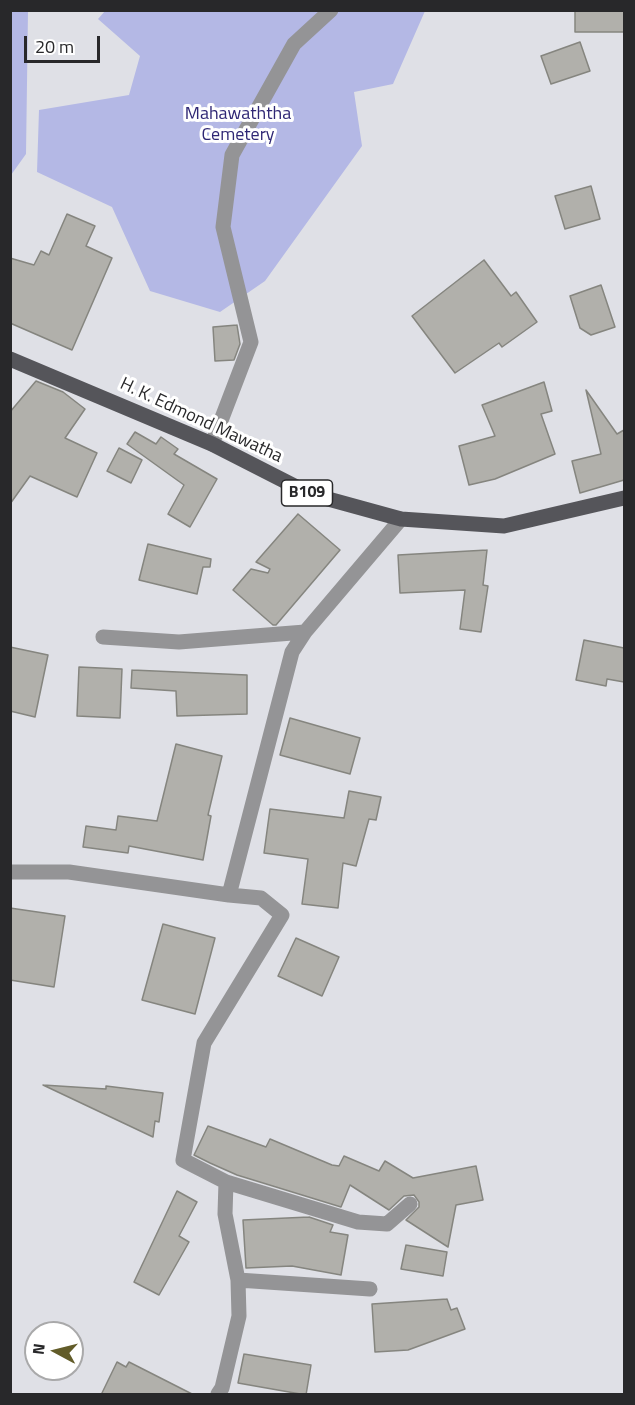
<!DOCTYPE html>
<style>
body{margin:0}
#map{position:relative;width:635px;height:1405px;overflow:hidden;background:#dfe0e6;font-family:"Titillium Web",sans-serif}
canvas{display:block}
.frame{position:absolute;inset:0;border:12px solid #28282a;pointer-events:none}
.north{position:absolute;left:24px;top:1321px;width:60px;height:60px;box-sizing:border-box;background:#fff;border:2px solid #a9a9aa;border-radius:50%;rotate:277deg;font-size:16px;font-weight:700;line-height:24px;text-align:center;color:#28282a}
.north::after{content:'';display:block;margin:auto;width:21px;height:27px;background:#625c29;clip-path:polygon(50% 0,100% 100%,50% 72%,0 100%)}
.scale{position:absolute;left:24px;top:36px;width:76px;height:27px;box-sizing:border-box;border:3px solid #28282a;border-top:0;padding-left:8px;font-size:18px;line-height:21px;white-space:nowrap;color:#28282a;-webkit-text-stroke:4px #fff;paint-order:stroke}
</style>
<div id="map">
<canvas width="635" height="1405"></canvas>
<div class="frame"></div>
<div class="north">N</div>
<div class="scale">20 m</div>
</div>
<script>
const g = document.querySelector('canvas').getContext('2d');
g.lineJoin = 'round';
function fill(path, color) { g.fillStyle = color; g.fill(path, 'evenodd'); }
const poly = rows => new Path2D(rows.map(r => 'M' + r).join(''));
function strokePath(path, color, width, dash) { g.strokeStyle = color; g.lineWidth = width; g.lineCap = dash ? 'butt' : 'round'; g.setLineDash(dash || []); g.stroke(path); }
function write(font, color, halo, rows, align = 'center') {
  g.font = font + ' "Titillium Web",sans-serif'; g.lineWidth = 6; g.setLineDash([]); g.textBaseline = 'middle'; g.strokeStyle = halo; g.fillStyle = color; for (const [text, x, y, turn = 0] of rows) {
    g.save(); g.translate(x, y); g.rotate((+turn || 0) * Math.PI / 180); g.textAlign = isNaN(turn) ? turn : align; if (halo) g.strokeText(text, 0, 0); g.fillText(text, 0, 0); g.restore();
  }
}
fill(poly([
 [11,10,28,11,26,154,11,175],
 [105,11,425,11,393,84,354,92,362,146,265,281,220,312,150,291,112,207,37,172,39,110,129,95,140,56,98,19]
]), '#b4b8e5');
const building = poly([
 [575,10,624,10,624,32,575,32,575,10],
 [580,42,590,71,551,84,541,56,580,42],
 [591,186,600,219,565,229,555,196,591,186],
 [67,214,95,226,86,246,112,258,72,350,10,323,10,258,34,265,41,251,49,255,67,214],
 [484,260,511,296,516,292,537,322,502,347,499,343,455,373,412,316,484,260],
 [601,285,615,327,591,335,580,328,570,296,601,285],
 [237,325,240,344,234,360,215,361,213,327,237,325],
 [36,381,63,392,85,409,65,438,97,453,77,497,30,476,10,504,10,412,36,381],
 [544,382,552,411,541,414,555,454,495,479,469,485,459,446,495,436,482,405,544,382],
 [586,390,617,434,624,430,624,480,580,493,572,461,601,454,586,390],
 [135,432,156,444,161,437,178,449,174,454,217,479,190,527,168,514,184,485,127,444,135,432],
 [119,448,142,460,131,483,107,471,119,448],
 [298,514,340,550,276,625,273,625,233,590,251,569,268,573,270,569,256,562,298,514],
 [148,544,211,559,210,567,203,567,197,594,139,580,148,544],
 [487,550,483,585,488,586,481,632,460,629,465,590,400,593,398,555,487,550],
 [584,640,624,648,624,682,607,679,606,686,576,680,584,640],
 [10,647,48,655,35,717,10,711,10,647],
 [79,667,122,669,120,718,77,716,79,667],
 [132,670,247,675,247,714,177,716,176,691,131,688,132,670],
 [290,718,360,738,350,774,280,755,290,718],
 [176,744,222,756,208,815,211,816,203,860,129,846,128,853,83,847,86,826,116,830,118,816,157,821,176,744],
 [349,791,381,797,376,820,369,819,356,866,343,863,338,908,302,904,308,859,264,853,270,809,344,818,349,791],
 [10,908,65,916,54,987,10,980,10,908],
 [163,924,215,938,195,1014,142,1000,163,924],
 [296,938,339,957,322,996,278,976,296,938],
 [43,1085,106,1089,106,1086,163,1093,159,1122,155,1121,153,1137,43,1085],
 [208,1126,266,1147,270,1139,332,1165,339,1166,344,1156,379,1171,385,1161,413,1178,476,1166,483,1200,456,1205,448,1247,406,1220,419,1207,419,1202,414,1195,404,1196,389,1210,350,1185,341,1207,237,1175,210,1163,194,1155,208,1126],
 [177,1191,197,1202,179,1236,189,1242,159,1295,134,1282,177,1191],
 [309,1217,333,1225,330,1232,348,1235,341,1275,292,1266,246,1268,243,1220,309,1217],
 [406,1245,447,1252,443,1276,401,1269,406,1245],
 [447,1299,451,1310,457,1308,465,1329,408,1350,375,1352,372,1304,447,1299],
 [244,1354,311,1365,306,1395,238,1383,244,1354],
 [117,1362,126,1367,129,1362,194,1395,101,1395,117,1362]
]);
fill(building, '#b1b0ab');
strokePath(building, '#85857f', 1.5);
strokePath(poly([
 [212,444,251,342,223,227,232,155,294,44,331,10],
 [103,637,179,642,305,632],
 [10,872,69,872,229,895,292,652,305,632,401,519],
 [229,895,261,898,282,915,204,1043,183,1160,226,1182,358,1222,387,1224,410,1204],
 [238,1280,370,1289],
 [218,1394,222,1388,239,1316,238,1280,225,1214,226,1182]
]), '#949496', 15);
strokePath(poly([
 [10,359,212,444,310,494,401,519,504,526,624,498]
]), '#55555a', 15);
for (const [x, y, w] of [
 [307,493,51]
]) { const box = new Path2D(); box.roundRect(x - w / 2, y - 13, w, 26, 4.5); g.fillStyle = '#fff'; g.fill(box); strokePath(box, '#28282a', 1.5); }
write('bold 16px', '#28282a', null, [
 ["B109",307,493]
]);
write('18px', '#2e2674', '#fff', [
 ["Mahawaththa",238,115],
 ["Cemetery",238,136]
]);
write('18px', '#28282a', '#fff', [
 ["H. K. Edmond Mawatha",201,421,25]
]);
</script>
